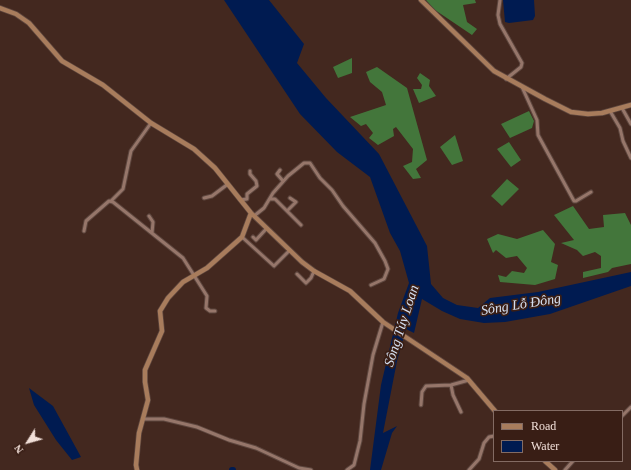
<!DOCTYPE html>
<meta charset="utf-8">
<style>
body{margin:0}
#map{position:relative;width:631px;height:470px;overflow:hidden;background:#43281f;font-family:Georgia,serif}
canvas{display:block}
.legend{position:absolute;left:493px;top:410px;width:130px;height:52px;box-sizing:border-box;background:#391e15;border:1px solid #836b63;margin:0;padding:5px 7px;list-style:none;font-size:12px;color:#f1dfd8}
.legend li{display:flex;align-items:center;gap:8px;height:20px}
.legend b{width:20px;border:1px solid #836b63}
.north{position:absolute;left:8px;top:422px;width:40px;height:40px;-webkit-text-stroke:3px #391e15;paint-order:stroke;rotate:233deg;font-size:11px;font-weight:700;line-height:16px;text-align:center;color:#f1dfd8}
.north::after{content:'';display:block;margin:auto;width:14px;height:18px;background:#f1dfd8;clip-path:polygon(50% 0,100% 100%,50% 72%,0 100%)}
</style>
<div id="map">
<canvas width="631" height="470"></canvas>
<ul class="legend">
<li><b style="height:5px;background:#a87c5c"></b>Road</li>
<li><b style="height:11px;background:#001b51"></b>Water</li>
</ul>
<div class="north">N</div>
</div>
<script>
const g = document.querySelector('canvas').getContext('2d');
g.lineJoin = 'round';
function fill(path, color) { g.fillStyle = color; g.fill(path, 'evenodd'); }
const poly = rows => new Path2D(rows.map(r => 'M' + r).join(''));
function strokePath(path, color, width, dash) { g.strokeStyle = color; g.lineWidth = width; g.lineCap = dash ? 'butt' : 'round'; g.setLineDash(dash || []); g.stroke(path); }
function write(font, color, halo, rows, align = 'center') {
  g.font = font + ' Georgia,serif'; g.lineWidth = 3.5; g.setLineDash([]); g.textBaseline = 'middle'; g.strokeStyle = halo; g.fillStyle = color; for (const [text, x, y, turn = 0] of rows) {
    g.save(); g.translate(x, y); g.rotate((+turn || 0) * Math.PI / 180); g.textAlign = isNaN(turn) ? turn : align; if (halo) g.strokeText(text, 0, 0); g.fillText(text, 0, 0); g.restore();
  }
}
fill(poly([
 [426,0,475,0,476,3,463,5,467,22,477,29,472,35,435,10],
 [352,58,352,73,338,78,333,67],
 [377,67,407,88,427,160,416,169,421,178,413,179,403,166,412,162,413,149,396,127,393,129,394,136,378,145,369,138,373,133,366,124,361,126,350,117,386,105,382,92,370,82,366,72],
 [420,73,430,80,429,86,436,96,419,103,413,89,421,89,422,85,417,78],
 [529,111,534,121,532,128,510,138,501,124],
 [455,135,463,161,452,165,440,147],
 [509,142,521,160,511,167,497,149],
 [507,179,519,189,502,206,491,196],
 [573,206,589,229,604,227,603,215,625,213,631,225,631,264,612,268,608,272,583,278,583,272,601,268,601,256,595,252,583,256,577,250,561,243,574,240,554,215],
 [543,230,555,244,551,262,558,265,555,279,535,285,500,282,498,275,506,277,512,271,524,273,527,268,517,256,506,258,496,250,493,253,487,239,498,234,517,239]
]), '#43763b');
fill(poly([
 [224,0,269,0,304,44,297,63,326,98,379,154,427,246,431,284,443,298,457,305,478,308,490,298,538,292,631,272,631,286,550,314,505,322,484,323,460,319,442,311,422,299,414,333,406,329,397,361,383,433,397,426,392,433,381,470,370,470,381,385,398,313,409,283,400,251,390,233,370,177,337,152,300,114],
 [503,0,534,0,535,16,533,20,509,23,505,22],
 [29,388,53,406,81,457,72,460,56,440,34,405]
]), '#001b51');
strokePath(poly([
 [232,470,233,470]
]), '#001b51', 6);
const street = poly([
 [500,0,498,15,500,24,522,63,521,67,506,79],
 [522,87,537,120,538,135,574,201,576,201,591,192],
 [622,108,631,124],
 [610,111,620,128,623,141,631,158],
 [280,170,277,174,283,181],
 [204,198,212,196,228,184],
 [270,199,275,199,301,225],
 [240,200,247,199,247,194,257,186,256,181,250,174,250,171],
 [111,201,123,189,131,151,151,123],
 [288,210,296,202,290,198],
 [149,216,153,222,152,233],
 [254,216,264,208,273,193,288,176,304,163,310,163,320,178,332,190,343,206,375,243,385,261,388,269,384,279,371,285],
 [84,231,86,221,109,201,113,202,183,258,207,296,206,308,210,311,215,311],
 [242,237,274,266,290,250],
 [253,237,256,240,267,228],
 [297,274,306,283,311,278,314,271],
 [451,385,453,395,461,412],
 [421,405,422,392,426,386,451,385,469,380],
 [622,416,631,407],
 [143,419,164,419,197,427,229,440,256,448,299,468,311,470],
 [347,470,354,465,360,441,364,404,373,355,383,322],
 [469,470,479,459,484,443,489,437,494,436],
 [565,470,573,461]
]);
const secondary = poly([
 [421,0,494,71,545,99,571,112,588,114,602,113,631,105],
 [0,8,16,14,29,23,62,61,103,85,151,123,194,149,215,168,251,213,302,262,314,271,350,291,383,322,467,378,495,411],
 [545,461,555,470],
 [137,470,136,465,139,433,148,400,145,382,145,370,162,331,160,311,168,298,183,282,207,268,242,237,251,213]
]);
strokePath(street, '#5d463e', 5);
strokePath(secondary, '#5d463e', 6);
strokePath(street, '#96766a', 3);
strokePath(secondary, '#a87c5c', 4.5);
write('italic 14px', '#d5e0f2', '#391e15', [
 ["Sông Lỗ Đông",521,305,-9],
 ["Sông Túy Loan",402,326,-72]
]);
</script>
